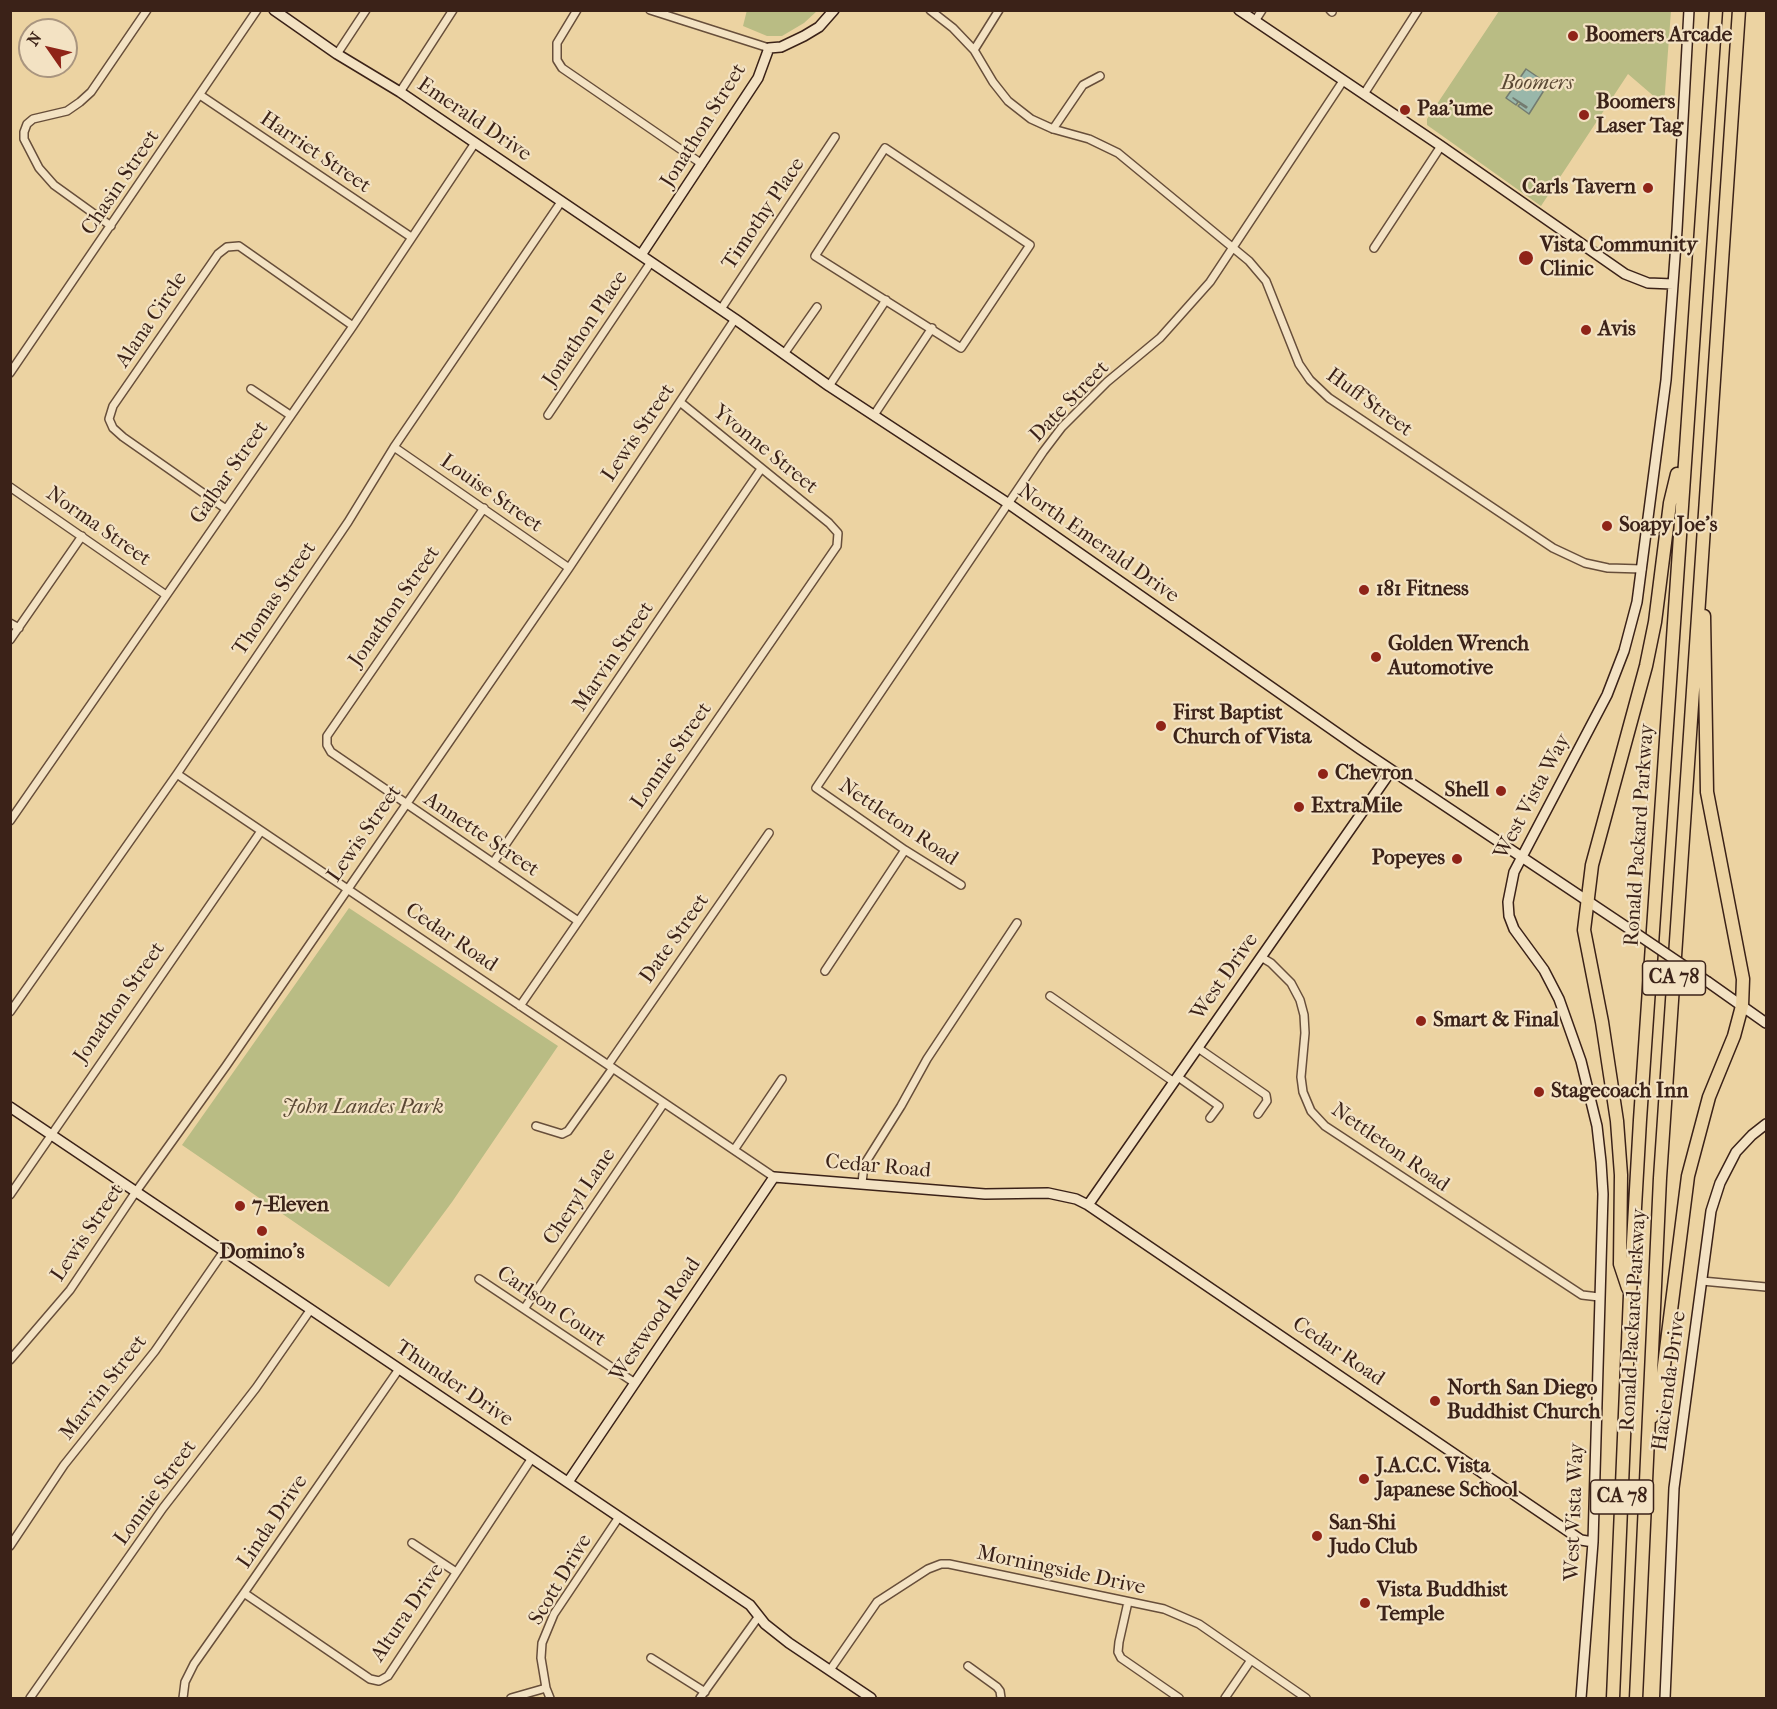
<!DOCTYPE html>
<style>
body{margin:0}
#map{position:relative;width:1777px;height:1709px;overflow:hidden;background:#ecd3a2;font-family:"IM FELL French Canon",serif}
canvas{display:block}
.frame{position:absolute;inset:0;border:12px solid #3b2218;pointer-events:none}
.north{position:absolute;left:18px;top:18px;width:60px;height:60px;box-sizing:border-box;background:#f3e2c3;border:2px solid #a9957f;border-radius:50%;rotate:304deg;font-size:16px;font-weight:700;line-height:24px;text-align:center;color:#3b2218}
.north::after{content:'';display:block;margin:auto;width:21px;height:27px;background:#8f2418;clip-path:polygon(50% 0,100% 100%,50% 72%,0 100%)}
</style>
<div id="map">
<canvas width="1777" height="1709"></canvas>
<div class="frame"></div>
<div class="north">N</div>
</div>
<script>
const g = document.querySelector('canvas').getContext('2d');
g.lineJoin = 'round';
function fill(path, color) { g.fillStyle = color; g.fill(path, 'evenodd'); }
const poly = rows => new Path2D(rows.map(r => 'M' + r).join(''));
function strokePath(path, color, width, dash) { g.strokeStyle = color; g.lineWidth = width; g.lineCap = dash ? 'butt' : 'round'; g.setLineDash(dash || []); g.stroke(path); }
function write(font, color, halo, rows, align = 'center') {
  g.font = font + ' "IM FELL French Canon",serif'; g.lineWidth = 4.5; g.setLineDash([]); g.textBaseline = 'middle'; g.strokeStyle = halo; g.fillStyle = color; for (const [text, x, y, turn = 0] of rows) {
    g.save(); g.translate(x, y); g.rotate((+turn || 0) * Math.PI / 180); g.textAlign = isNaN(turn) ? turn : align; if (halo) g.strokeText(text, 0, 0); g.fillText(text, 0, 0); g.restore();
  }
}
fill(poly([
 [747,10,817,10,817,11,804,23,782,36,767,36,743,26],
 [1499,11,1671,11,1664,105,1628,74,1541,206,1427,125,1427,119],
 [349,908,558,1046,452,1202,389,1287,182,1145]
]), '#b9bc84');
const water = poly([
 [1526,69,1548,84,1529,114,1518,106,1520,104,1526,108,1527,107,1513,98,1518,102,1516,105,1506,98,1526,69]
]);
fill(water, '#99b7aa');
strokePath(water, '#737b70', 1.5);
const street = poly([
 [577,10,557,43,557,60,562,68,702,164],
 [650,10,769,48],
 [930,10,953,28,974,50,993,82,1008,101,1031,119,1053,129,1089,139,1118,153,1249,261,1266,281,1299,364,1310,380,1329,398,1553,548,1585,563,1608,568,1642,569],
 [1330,10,1332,12],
 [1255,21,1262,10],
 [974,50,999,10],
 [337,54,366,10],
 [400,92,453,10],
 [1364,94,1418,10],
 [200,95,411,237],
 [1053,129,1083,85,1100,76],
 [885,148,1030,245,961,348,815,256,885,148],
 [111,226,54,185,39,168,24,139,24,132,27,124,33,119,67,111,80,102,91,92,147,10],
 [1374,248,1441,146],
 [721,309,835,137],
 [784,354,817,307],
 [10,373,257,10],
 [829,386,886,300],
 [251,389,290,415],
 [548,415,651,262],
 [874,415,932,328],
 [394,447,569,568],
 [10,487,166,595],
 [484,508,327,736,327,745,331,752,578,921],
 [226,509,123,437,113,428,109,419,113,406,218,254,227,247,239,246,353,326],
 [10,623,19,628],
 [10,640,82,536],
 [177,774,774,1177],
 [10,821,353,326,475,143],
 [493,863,761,469],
 [961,885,905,850,816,788,1043,452,1062,427,1107,382,1160,338,1210,282,1343,81],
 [1261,957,1271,963,1291,983,1300,1000,1304,1015,1305,1033,1301,1077,1303,1092,1311,1111,1325,1126,1582,1295,1599,1297],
 [825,971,905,850],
 [1050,996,1174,1082],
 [520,1006,837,546,838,533,829,523,680,402],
 [10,1012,177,774,348,522,394,447,561,202],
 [1198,1048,1266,1095,1267,1101,1258,1114],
 [608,1065,769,833],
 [1178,1077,1219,1106,1210,1118],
 [536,1126,562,1134,568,1131,613,1068],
 [734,1150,782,1079],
 [862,1183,864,1165,901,1106,927,1059,1017,923],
 [10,1195,261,831],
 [479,1279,635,1383],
 [1702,1281,1766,1287],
 [524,1309,664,1103],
 [10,1360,70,1290,135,1193,226,1066,569,568,735,319],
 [412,1543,456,1572],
 [10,1546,64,1465,155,1351,224,1251],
 [244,1593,370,1679,379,1681,388,1676,532,1458],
 [1128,1602,1119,1642,1118,1652,1121,1658,1179,1698],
 [651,1658,705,1692],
 [968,1666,997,1687,1000,1691,1001,1698],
 [830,1670,877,1602,928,1569,941,1564,949,1564,1164,1609,1199,1624,1306,1698],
 [30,1698,163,1508,256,1388,311,1309],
 [183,1698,185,1682,194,1664,244,1593,399,1369],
 [511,1698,546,1688],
 [550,1698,546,1688,541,1658,542,1643,554,1614,619,1517],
 [700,1698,759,1616],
 [1225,1698,1251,1660]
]);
const secondary = poly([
 [274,10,337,54,400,92,735,319,829,386,1009,504,1360,749,1634,932],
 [1239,10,1441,146,1625,274,1648,283,1673,284],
 [641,255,758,78,769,48,781,47,804,36,819,27,834,10],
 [1708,982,1766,1023],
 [10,1107,750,1605,765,1624,789,1643,871,1698],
 [1088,1205,1391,771],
 [568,1482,774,1177,985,1194,1048,1193,1076,1199,1088,1205,1581,1540,1593,1542],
 [1581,1698,1593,1542,1603,1194,1601,1162,1597,1126,1581,1061,1559,999,1544,970,1514,929,1509,916,1508,902,1514,872,1607,695,1624,651,1637,602,1666,380,1677,230,1689,10],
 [1665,1698,1674,1488,1711,1211,1720,1183,1736,1152,1752,1135,1766,1124]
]);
const highway = poly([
 [1628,1288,1620,1264,1621,1175,1617,1121,1602,1022,1584,930,1592,865,1646,666,1655,622,1670,503,1677,474],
 [1652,1417,1660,1397,1688,1176,1709,1097,1734,1036,1742,1006,1743,979,1707,792,1704,616],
 [1613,1698,1630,1295,1640,1120,1716,10],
 [1636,1698,1660,1178,1739,10]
]);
strokePath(street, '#674e3a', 10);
strokePath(secondary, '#3b2218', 12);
strokePath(highway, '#3b2218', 15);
strokePath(street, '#f3e2c3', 7);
strokePath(secondary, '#f3e2c3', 9);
strokePath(highway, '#ecd3a2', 12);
const secondaryBridge = poly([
 [1634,932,1708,982]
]);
strokePath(secondaryBridge, '#3b2218', 12, []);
strokePath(secondaryBridge, '#f3e2c3', 9);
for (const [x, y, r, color] of [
 [1573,36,6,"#8f2418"],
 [1405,110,6,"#8f2418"],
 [1584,115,6,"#8f2418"],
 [1648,188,6,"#8f2418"],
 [1526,258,8,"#8f2418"],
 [1586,330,6,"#8f2418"],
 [1607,526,6,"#8f2418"],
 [1364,590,6,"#8f2418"],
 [1376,657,6,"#8f2418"],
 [1161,726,6,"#8f2418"],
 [1323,774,6,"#8f2418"],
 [1501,791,6,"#8f2418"],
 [1299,807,6,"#8f2418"],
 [1457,859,6,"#8f2418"],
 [1421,1021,6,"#8f2418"],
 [1539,1092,6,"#8f2418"],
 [240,1206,6,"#8f2418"],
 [262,1231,6,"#8f2418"],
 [1435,1401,6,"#8f2418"],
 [1364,1479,6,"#8f2418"],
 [1317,1536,6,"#8f2418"],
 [1365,1603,6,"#8f2418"]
]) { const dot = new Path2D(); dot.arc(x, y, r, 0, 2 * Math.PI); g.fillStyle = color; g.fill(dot); strokePath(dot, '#f3e2c3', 2); }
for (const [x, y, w] of [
 [1674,978,63],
 [1622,1497,63]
]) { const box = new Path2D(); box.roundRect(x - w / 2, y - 17, w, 34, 4.5); g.fillStyle = '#f3e2c3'; g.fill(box); strokePath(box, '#3b2218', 1.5); }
write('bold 20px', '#3b2218', null, [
 ["CA 78",1674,978],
 ["CA 78",1622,1497]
]);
write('bold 21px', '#3b2218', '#f3e2c3', [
 ["Boomers Arcade",1585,36],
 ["Boomers",1596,103],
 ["Laser Tag",1596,127],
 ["Paa'ume",1417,110],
 ["Carls Tavern",1636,188,"right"],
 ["Vista Community",1540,246],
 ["Clinic",1540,270],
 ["Avis",1598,330],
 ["Soapy Joe's",1619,526],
 ["181 Fitness",1376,590],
 ["Golden Wrench",1388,645],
 ["Automotive",1388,669],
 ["First Baptist",1173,714],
 ["Church of Vista",1173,738],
 ["Chevron",1335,774],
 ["Shell",1489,791,"right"],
 ["ExtraMile",1311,807],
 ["Popeyes",1445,859,"right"],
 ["Smart & Final",1433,1021],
 ["Stagecoach Inn",1551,1092],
 ["7-Eleven",252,1206],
 ["Domino's",262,1253,"center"],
 ["North San Diego",1447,1389],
 ["Buddhist Church",1447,1413],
 ["J.A.C.C. Vista",1376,1467],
 ["Japanese School",1376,1491],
 ["San-Shi",1329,1524],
 ["Judo Club",1329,1548],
 ["Vista Buddhist",1377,1591],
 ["Temple",1377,1615]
], 'left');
write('italic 21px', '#5a4833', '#f3e2c3', [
 ["Boomers",1537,84],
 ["John Landes Park",363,1108]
]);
write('21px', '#3b2218', '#f3e2c3', [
 ["Emerald Drive",474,120,34],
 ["Jonathon Street",704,126,-58],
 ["Harriet Street",315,153,34],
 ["Chasin Street",121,183,-56],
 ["Timothy Place",764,214,-56],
 ["Alana Circle",152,320,-56],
 ["Jonathon Place",586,329,-56],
 ["Date Street",1070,402,-46],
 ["Huff Street",1369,403,36],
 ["Lewis Street",639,433,-56],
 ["Yvonne Street",765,450,39],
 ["Galbar Street",230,473,-55],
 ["Louise Street",491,494,35],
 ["Norma Street",98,527,35],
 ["North Emerald Drive",1098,544,35],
 ["Thomas Street",275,599,-56],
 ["Jonathon Street",395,607,-55],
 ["Marvin Street",614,657,-56],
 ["Lonnie Street",672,756,-55],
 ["West Vista Way",1533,797,-62],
 ["Nettleton Road",898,823,34],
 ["Lewis Street",365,834,-55],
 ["Annette Street",481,835,34],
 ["Ronald Packard Parkway",1640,835,-86],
 ["Cedar Road",451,938,34],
 ["Date Street",675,939,-55],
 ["West Drive",1225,977,-55],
 ["Jonathon Street",120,1003,-55],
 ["Nettleton Road",1390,1148,35],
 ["Cedar Road",878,1167,5],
 ["Cheryl Lane",580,1197,-56],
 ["Lewis Street",88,1233,-56],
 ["Carlson Court",551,1307,34],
 ["Westwood Road",656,1320,-56],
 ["Ronald Packard Parkway",1634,1320,-87],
 ["Cedar Road",1338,1352,34],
 ["Hacienda Drive",1670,1381,-82],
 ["Thunder Drive",454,1384,34],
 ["Marvin Street",104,1388,-52],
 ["Lonnie Street",156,1493,-54],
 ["West Vista Way",1575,1512,-88],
 ["Linda Drive",273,1522,-56],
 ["Morningside Drive",1061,1571,12],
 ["Scott Drive",561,1580,-59],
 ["Altura Drive",408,1613,-56]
]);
</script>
